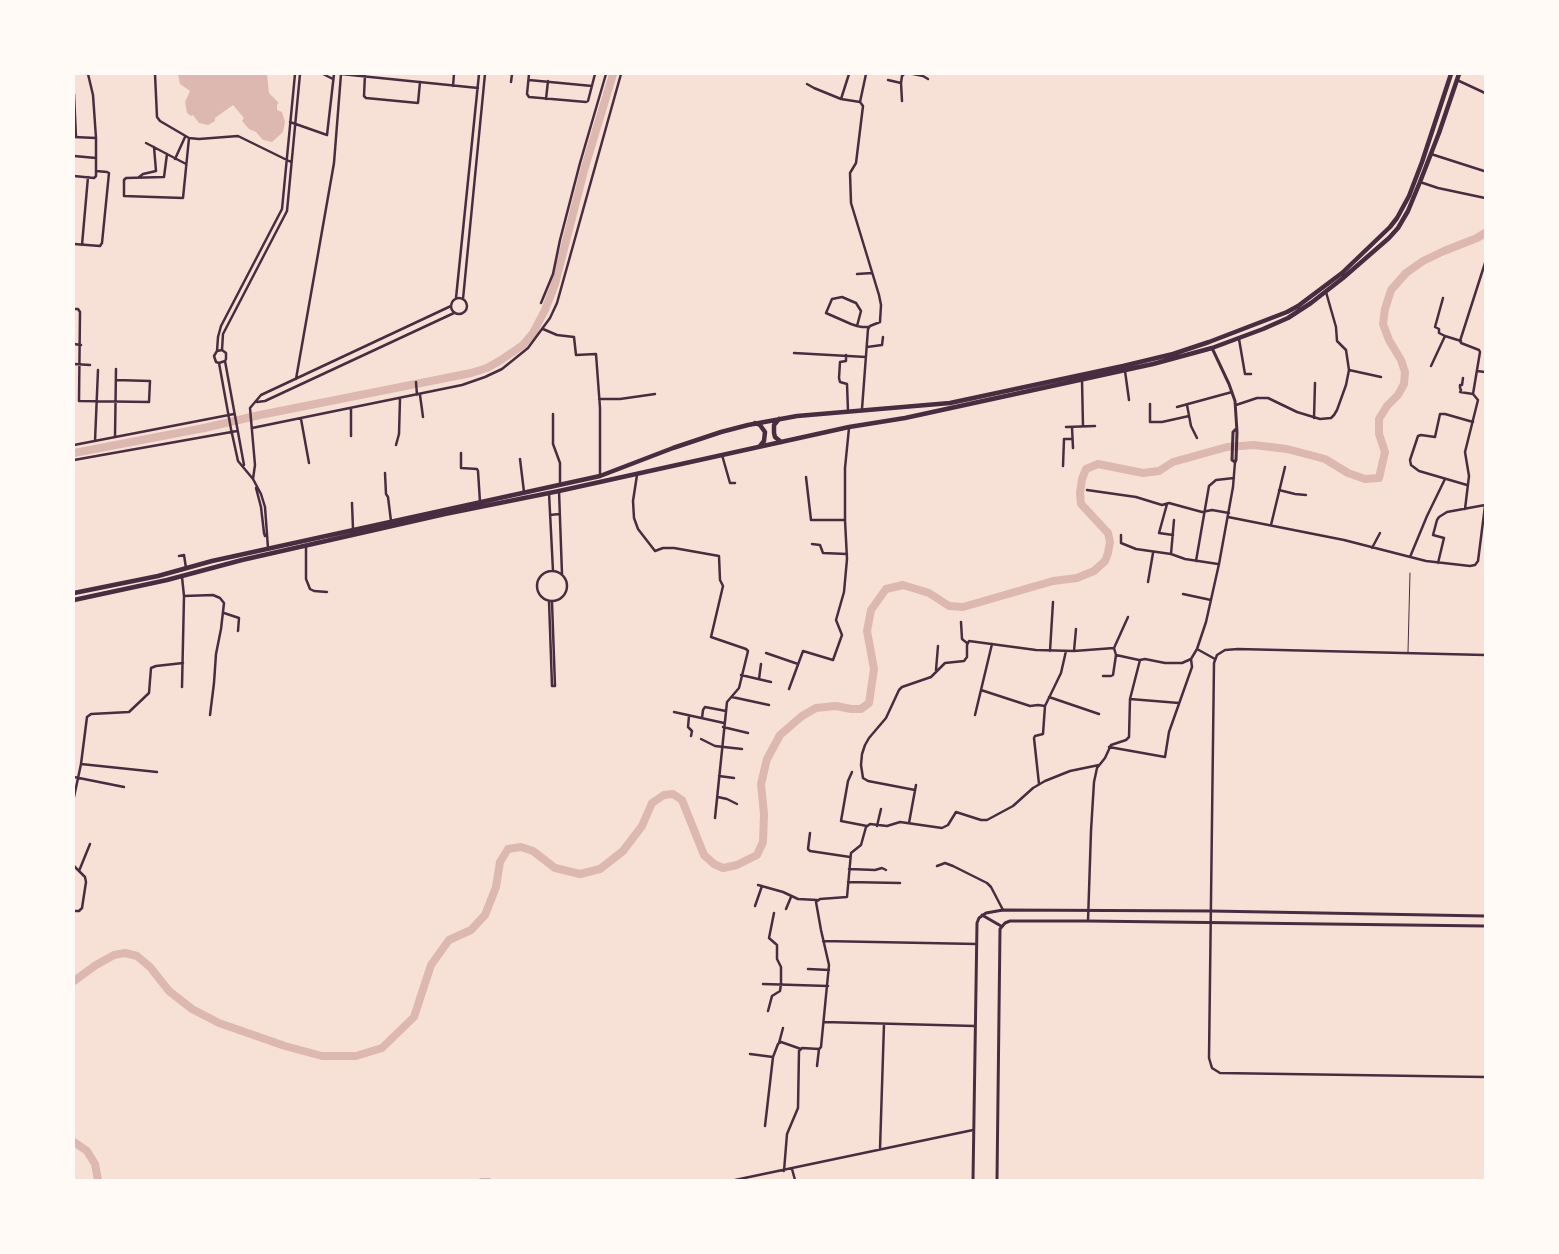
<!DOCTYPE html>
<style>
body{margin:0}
#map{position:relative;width:1559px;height:1254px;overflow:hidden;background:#f7e1d7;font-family:"DM Sans",sans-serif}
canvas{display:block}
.frame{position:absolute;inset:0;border:75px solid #fffaf5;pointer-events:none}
</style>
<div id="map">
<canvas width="1559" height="1254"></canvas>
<div class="frame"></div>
</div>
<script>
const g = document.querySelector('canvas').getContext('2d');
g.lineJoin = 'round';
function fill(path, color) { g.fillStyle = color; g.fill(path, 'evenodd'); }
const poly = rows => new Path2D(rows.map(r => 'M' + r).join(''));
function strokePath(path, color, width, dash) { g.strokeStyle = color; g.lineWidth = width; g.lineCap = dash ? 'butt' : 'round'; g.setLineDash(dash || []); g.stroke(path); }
fill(poly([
 [178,74,267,74,269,93,279,103,277,104,277,110,282,112,285,122,283,132,272,142,263,140,256,132,249,129,242,121,244,118,233,105,215,118,215,121,208,125,199,123,193,115,191,116,187,113,185,102,190,91,180,84]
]), '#dcb8b0');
strokePath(poly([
 [74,453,204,428,260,415,471,373,487,368,501,360,523,345,533,333,545,310,555,284,585,167,613,74],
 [74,981,96,965,114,955,125,953,137,956,150,967,169,991,192,1009,219,1023,285,1046,322,1056,356,1056,382,1048,414,1017,431,965,449,940,471,930,485,915,496,887,500,862,508,849,521,847,533,851,555,868,580,874,600,869,623,851,642,826,652,803,664,795,673,794,682,800,704,855,714,864,723,868,737,865,757,855,763,842,764,814,761,784,767,759,780,735,802,716,816,708,836,706,851,709,861,709,869,703,874,669,867,631,871,610,886,589,903,585,929,593,949,606,963,607,1053,581,1077,578,1094,571,1105,561,1108,553,1110,542,1108,533,1081,504,1080,493,1082,479,1086,469,1098,464,1143,473,1159,471,1173,462,1227,447,1254,445,1287,449,1325,459,1348,473,1365,479,1379,478,1385,452,1379,434,1379,419,1387,406,1398,395,1404,384,1405,372,1401,360,1389,340,1383,324,1385,309,1391,290,1406,273,1423,261,1444,251,1477,238,1485,233],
 [74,1142,87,1151,95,1164,98,1180]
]), '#dcb8b0', 8);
strokePath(poly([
 [1408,652,1410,573]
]), '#4a2c40', 1);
strokePath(poly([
 [155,74,157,117,160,121,189,138,199,139,238,136,291,162],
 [323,74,333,79],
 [341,74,478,88],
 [365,74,364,96,366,98,418,103,420,82],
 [529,74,527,94,529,97,586,102,588,101,595,74],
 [849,74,841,99,860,102,863,106,856,163,850,173,851,203,879,295,881,305,880,322,870,326,868,329,862,409],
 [913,74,923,76,928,79],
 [529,80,592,86],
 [888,80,901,83],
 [1457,80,1485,93],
 [511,82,512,74],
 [807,84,814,88,841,99],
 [453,86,454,74],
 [74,94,76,137],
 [546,99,548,81],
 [902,101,901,83,902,76,904,74],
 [860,102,866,74],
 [290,122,327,135,334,74],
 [74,137,96,138],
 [146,143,186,164],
 [167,154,164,177,126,178,124,180,124,196,183,198,189,138],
 [1431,154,1484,171],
 [74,156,96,158],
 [175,159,185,137],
 [74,176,94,178,96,176,96,138,93,95,88,74],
 [139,177,143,174,156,171,154,147],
 [1420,182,1438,188,1485,198],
 [74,244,100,246,102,243,109,173,107,172,96,171],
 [82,245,88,177],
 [857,274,872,273],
 [456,298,479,74],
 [1443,298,1435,327,1439,329,1439,333,1445,336],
 '451 306a8 8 0 1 1 16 0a8 8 0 1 1-16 0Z',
 [463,299,485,74],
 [541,303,553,274,560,240,580,163,606,74],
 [74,309,78,309,80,312,79,401,149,402,150,381,116,380],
 [857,326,861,311,856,303,842,297,832,299,826,313,851,324,857,326,862,327,869,327],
 [543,329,557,335,574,337,576,355,596,354,600,408,600,475],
 [1239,339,1245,374,1251,374],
 [74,344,81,345],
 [867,347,882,345,883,337],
 [222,350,217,351,214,356,216,362,219,363,225,361,226,359,226,353,222,350,223,334,287,211,300,74],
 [217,351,218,337,221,326,282,209,295,74],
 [794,353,866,357],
 [846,355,846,361,840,362,839,378,840,382,847,384,848,411],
 [225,361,244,465],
 [219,363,231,429,238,461,253,479,261,494,265,507,268,548],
 [74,364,90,365],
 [1431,366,1445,336,1461,341],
 [1349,370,1381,377],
 [1125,371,1129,400],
 [1477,371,1485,372],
 [1463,378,1462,385,1460,385,1460,388,1461,390,1460,392,1473,394],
 [296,379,334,163,341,74],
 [1082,380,1083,426],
 [416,382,417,395],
 [420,395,423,417],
 [599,399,620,399,655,394],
 [257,402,265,401,454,313],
 [1150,404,1150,422,1162,422,1189,416],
 [1187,405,1191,426,1197,438],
 [1236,405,1257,398,1268,398,1297,412,1320,419,1331,418,1334,415,1337,410,1346,385,1349,370,1346,350,1337,341,1336,327,1326,292],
 [1177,407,1232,392],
 [553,414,553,444,560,463,560,484],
 [1314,418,1315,383],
 [301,419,309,463],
 [1066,427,1095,426],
 [1072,427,1073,448],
 [252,428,462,385,485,377,502,369,528,348,550,318,557,303,621,74],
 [351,436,351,408],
 [115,437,116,369],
 [95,441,98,370],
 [74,445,234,414],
 [396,445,399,434,400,399],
 [461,453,461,468,477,469,478,471,480,502],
 [722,455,730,483,735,483],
 [520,459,524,492],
 [74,460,237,431],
 [1063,466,1064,439,1072,439],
 [385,473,386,494,388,497,391,521],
 [637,475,633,501,634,518,638,529,655,551,663,548,674,548,719,556,720,580,723,586,711,637,746,649,748,651,739,688,727,702,715,818],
 [806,477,811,520,845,520],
 [253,479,255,465,250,408,261,395,451,306],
 [1467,485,1419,471,1411,465,1410,460,1418,436,1421,435,1435,437,1440,414,1445,414,1473,422],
 [256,488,261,507,264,533,265,536],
 [1087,490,1136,497,1162,505,1169,503,1202,512,1212,510,1229,513],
 [1279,490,1295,494,1306,495],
 [559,491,562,574],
 [549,493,553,571],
 [352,503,353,529],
 [1167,504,1159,533,1173,535],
 [1465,509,1469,476,1465,452,1478,400,1473,394,1480,352,1479,350,1461,343,1460,341,1485,263],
 [550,515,559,514],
 [1228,517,1344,540,1426,561,1470,566,1475,565,1478,561,1485,506],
 [1271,525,1285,467],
 [1121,535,1121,543,1136,549,1171,554,1185,559,1218,564],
 [812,544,820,545,823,553,847,554],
 [306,547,306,579,310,589,314,591,327,592],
 [1372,548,1380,533],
 [1171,554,1174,520],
 [179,556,184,555,186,568],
 [1410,557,1427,516,1445,479],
 [1196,561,1209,486,1216,480,1234,478],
 [1438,563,1444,538,1433,535,1437,520,1439,517,1447,512,1485,505],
 '537 586a15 15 0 1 1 30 0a15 15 0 1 1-30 0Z',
 [182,577,184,596,182,687],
 [1148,582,1153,553],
 [1183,594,1211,600],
 [184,596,213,595,220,598,224,603,221,629,216,654,214,683,210,715],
 [549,601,552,686,555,686],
 [552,602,555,686],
 [224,613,239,618,238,631],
 [961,622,962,639,967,643],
 [1114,648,1128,617],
 [1197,649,1215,659],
 [1050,651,1053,602],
 [1074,651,1076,629],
 [766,653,798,664],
 [1485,655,1238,649,1225,650,1217,655,1214,663,1209,1058,1212,1068,1220,1073,1485,1077],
 [936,670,938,646],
 [741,675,771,682],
 [1103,676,1111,676,1113,675,1116,655],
 [759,679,761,664],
 [789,689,803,651,833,660,842,635,836,620,844,592,847,559,845,520,845,468,849,428],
 [981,690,1030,706,1038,705,1045,706],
 [732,697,769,705],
 [1049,697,1099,714],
 [1130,699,1179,703],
 [674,712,724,723],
 [975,715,992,644],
 [689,716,688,727,692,731,691,736],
 [702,718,703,710,705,707,726,711],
 [723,727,748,733],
 [701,739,715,746,742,749],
 [1109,747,1165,757,1169,732,1192,667,1191,659],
 [81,764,157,772],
 [852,772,848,781,841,821,867,826],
 [719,776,734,778],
 [74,777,124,787],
 [1039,784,1034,738,1035,736,1043,734,1045,706,1061,673,1066,651],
 [915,790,868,781,863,778,861,765,862,754,865,745,869,738,886,718,899,690,902,687,931,677,945,663,964,661,967,657,967,645,969,641,1036,650,1074,651,1114,648,1116,655,1139,660],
 [74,797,81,764,87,717,91,714,129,712,149,693,151,668,156,666,183,663],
 [718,797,727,799,737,804],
 [909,823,916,785],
 [877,826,881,809],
 [810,833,808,849,810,851,850,857],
 [74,866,85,877,86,882,82,908,79,911,74,911],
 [937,866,945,863,953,866,987,883,991,887,1003,910],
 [849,869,875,870,882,868,886,870],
 [79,871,90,844],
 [848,882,900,883],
 [758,885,783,892,798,899,817,900],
 [755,906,762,886],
 [786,909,791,897],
 [1088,921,1091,831,1094,782,1097,768,1105,758,1111,745,1126,740,1129,737,1130,699,1140,660,1145,659,1165,663,1182,663,1191,659,1197,649,1206,622,1219,564,1233,487,1235,462],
 [823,941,977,944],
 [808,969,829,970],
 [763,984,828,986],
 [768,1011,772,996,780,991,781,984,781,967,777,959,777,945,769,938,774,913],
 [824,1022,975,1026],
 [779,1043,783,1028],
 [750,1054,773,1057],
 [817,1066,819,1049],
 [765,1126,773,1057,778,1044,781,1042,784,1043,801,1049],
 [880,1149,884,1024],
 [792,1169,795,1180],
 [784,1171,787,1134,798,1108,799,1051,802,1048,819,1049,821,1047,829,965,821,930,816,902,820,899,847,897,851,853,861,845,866,827,870,824,887,826,900,822,942,828,948,825,956,812,981,820,987,820,1013,806,1033,788,1045,781,1070,771,1099,765],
 [480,1180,490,1180],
 [735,1180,973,1130]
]), '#4a2c40', 2.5);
strokePath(poly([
 [1212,348,1229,384,1235,401,1237,432,1236,460,1235,462,1232,460,1233,432,1236,429],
 [982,915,1001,926],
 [973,1180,977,923,979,918,986,913,1003,910,1211,911,1485,916],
 [997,1180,1000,929,1005,923,1010,921,1088,921,1485,926]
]), '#4a2c40', 3);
strokePath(poly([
 [779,419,774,425,774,433,775,437,781,442],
 [755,423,760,425,765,432,764,441,760,446],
 [74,593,158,576,212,561,600,476,673,448,721,432,748,425,797,416,950,403,1123,366,1173,354,1209,342,1287,312,1298,306,1342,273,1390,227,1397,218,1409,196,1422,162,1451,74],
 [74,600,167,580,242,560,445,514,559,491,849,427,905,418,1153,364,1212,348,1263,329,1288,318,1311,303,1343,278,1389,238,1398,228,1408,211,1420,182,1439,133,1459,74]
]), '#4a2c40', 4.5);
</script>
